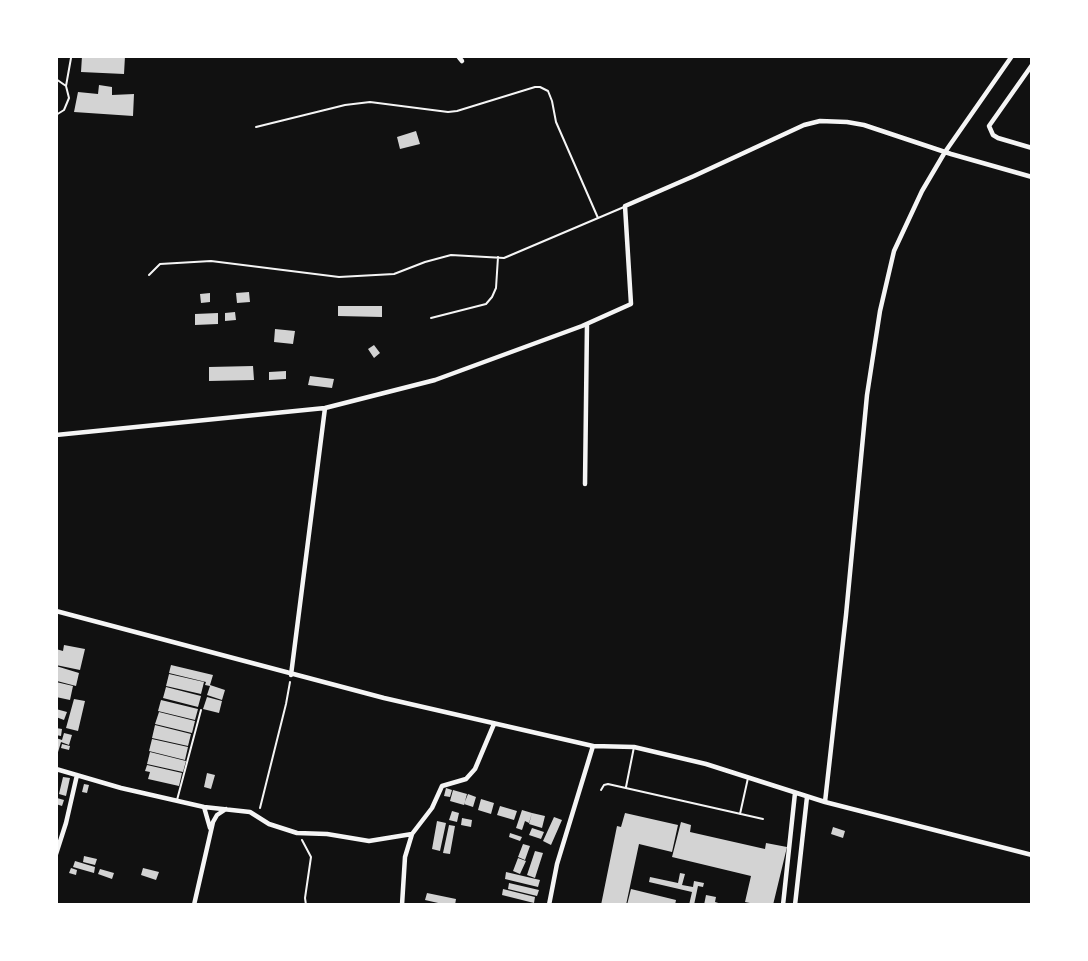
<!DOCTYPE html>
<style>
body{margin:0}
#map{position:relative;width:1088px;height:961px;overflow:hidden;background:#111;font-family:Cabin,sans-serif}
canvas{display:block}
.frame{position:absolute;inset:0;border:58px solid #fff;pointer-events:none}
</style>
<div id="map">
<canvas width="1088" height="961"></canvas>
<div class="frame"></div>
</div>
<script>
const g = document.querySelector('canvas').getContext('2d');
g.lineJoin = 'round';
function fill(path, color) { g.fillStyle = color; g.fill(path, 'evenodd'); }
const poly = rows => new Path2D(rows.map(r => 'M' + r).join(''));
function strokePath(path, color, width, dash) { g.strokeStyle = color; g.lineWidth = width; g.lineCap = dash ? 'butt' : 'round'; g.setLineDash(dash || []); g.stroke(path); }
fill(poly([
 [82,56,125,56,124,74,81,72],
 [99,85,112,87,112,95,134,94,133,116,74,112,78,92,98,94],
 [416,131,420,144,400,149,397,137],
 [249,292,250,302,237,303,236,293],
 [210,293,210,302,201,303,200,294],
 [338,306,382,306,382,317,338,316],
 [235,312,236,320,225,321,225,313],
 [218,313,218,324,195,325,195,314],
 [275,329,295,331,293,344,274,342],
 [374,345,380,353,374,358,368,349],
 [253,366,254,380,209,381,209,367],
 [286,371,286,379,269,380,269,372],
 [310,376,334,379,332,388,308,385],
 [64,645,85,649,80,670,56,665,56,649,63,651],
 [171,665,213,675,210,685,225,690,222,700,207,695,210,686,205,685,206,682,169,673],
 [56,666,79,673,76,686,57,681,58,675,56,674],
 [169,674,204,682,201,694,166,686],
 [56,682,73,686,70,700,56,697],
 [166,687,201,696,198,707,163,698],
 [207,697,222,701,219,713,203,709],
 [74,699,85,701,78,731,66,728],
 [161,700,198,709,195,720,158,711],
 [56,709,67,712,64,720,56,717],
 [159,712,195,721,192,733,155,724],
 [155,725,191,734,188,746,152,738],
 [56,728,62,729,61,736,56,735],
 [64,733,72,735,69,745,61,742,56,759,56,738,62,740],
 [152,739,188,747,185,760,149,751],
 [62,744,70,746,69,750,61,748],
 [150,752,186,761,183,772,147,764],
 [147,765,182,773,179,786,148,779,150,772,145,771],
 [207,773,215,775,211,789,204,787],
 [63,777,70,778,66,796,59,794],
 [84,784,89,785,87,793,82,792],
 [446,788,452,790,450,797,444,796],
 [453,790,467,794,464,805,450,801],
 [468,794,476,797,473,807,464,804],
 [57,798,64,800,62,806,56,804],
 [481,799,494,803,491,814,478,810],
 [500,806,517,811,514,820,497,815],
 [522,810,532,813,529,823,525,821,522,830,516,828],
 [452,811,459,813,457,822,449,820],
 [532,813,545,816,542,828,529,824],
 [625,813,678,825,672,852,639,844,626,905,601,905,617,826,621,827],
 [554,817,562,820,551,845,543,841],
 [462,818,472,820,471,827,461,825],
 [437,821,446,823,440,851,432,849],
 [681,822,691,825,690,832,765,849,766,843,787,847,773,905,750,905,750,903,745,902,751,876,672,857],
 [449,825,455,826,450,854,443,853],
 [833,827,845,831,843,838,831,834],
 [532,828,544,832,541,839,529,835],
 [510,833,522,837,520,841,509,837],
 [523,844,530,846,525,860,518,857],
 [535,851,543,853,535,878,527,875],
 [84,856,97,859,95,865,83,862],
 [518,858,526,861,520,874,513,871],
 [75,861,95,867,94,873,73,867],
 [71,868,77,870,76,875,69,873],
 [143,868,159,872,156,880,141,875],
 [100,869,114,873,112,879,98,874],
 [506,872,540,880,538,887,505,879],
 [680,873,685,874,682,885,693,887,694,881,704,883,703,887,698,886,694,905,689,905,692,892,649,882,650,877,678,883],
 [509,883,539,890,537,896,508,889],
 [503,889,535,897,534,903,502,895],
 [631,889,676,900,675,905,627,905],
 [427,893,456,899,455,905,447,905,425,900],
 [706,895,716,897,715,902,725,905,704,905]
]), '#d3d3d3');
strokePath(poly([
 [260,808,286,704,290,682],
 [302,840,311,857,305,898,306,905]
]), '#f5f5f5', 2);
strokePath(poly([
 [56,79,66,86,69,98,64,110,56,115],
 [66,86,71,58],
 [256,127,345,105,370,102,448,112,457,111,535,87,540,87,548,91,552,101,556,122,598,218],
 [149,275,160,264,211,261,339,277,394,274,425,262,451,255,504,258,624,207],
 [431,318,486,304,492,297,496,288,498,257],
 [626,787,634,747],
 [601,790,604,785,608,784,763,819],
 [177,800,201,710],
 [740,814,748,778]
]), '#f5f5f5', 2);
strokePath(poly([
 [458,56,462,61],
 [1032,65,989,126,993,135,998,138,1032,148],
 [56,435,325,408,435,380,582,326,631,304,625,206,694,176,804,125,820,121,847,122,864,125,951,154,1032,177],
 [585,484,587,324],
 [56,611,384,698,593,746,634,747,706,764,825,802,1032,855],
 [291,675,325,408],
 [56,769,121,788,204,807,250,812,269,824,297,833,327,834,369,841,412,834],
 [825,802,846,615,867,395,880,311,894,251,922,191,945,152,1012,56],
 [204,807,210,828],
 [56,854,66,823,77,775],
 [194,905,213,822,217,815,226,809],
 [402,905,405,857,412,834,432,808,442,786,466,779,475,769,494,724],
 [549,905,557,864,593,746],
 [783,905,795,793],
 [795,905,807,797]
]), '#f5f5f5', 4.5);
</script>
